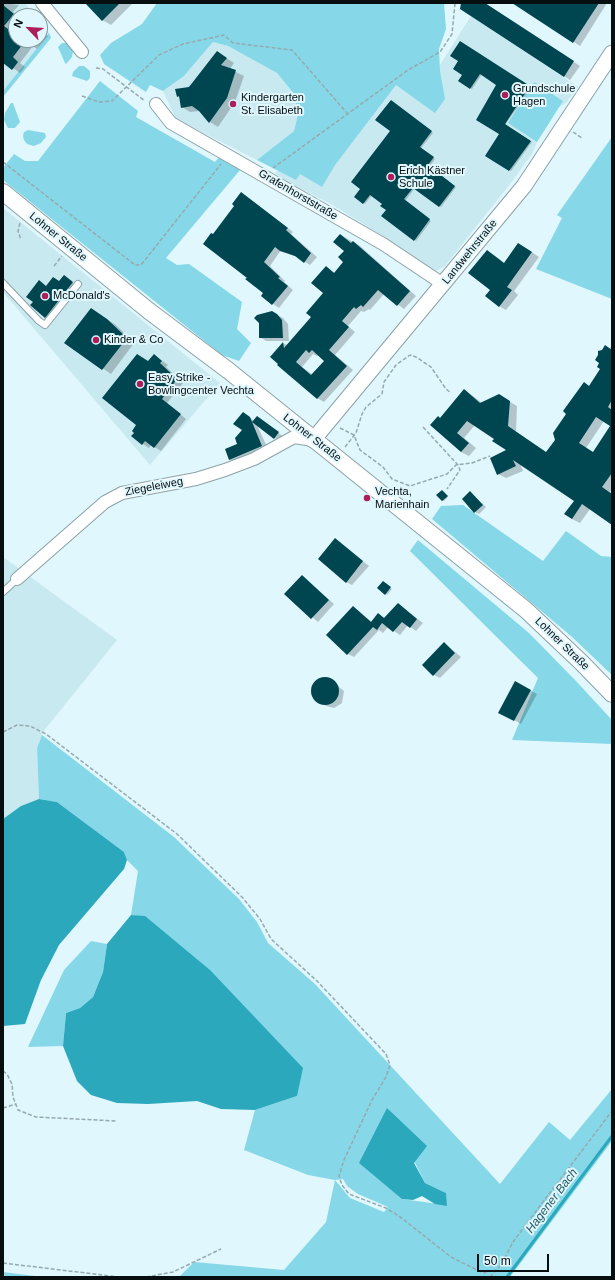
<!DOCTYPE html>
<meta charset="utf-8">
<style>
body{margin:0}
#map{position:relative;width:615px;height:1280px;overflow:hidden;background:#dff7fd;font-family:Arial,sans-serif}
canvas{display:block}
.frame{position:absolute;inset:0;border:4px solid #060e10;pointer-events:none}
.north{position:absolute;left:8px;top:8px;width:40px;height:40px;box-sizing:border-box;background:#dff7fd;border:1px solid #889a9e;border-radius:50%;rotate:295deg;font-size:11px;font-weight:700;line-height:16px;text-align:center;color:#060e10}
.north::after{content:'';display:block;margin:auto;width:14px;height:18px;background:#ac1e5a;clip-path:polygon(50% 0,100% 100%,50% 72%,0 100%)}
.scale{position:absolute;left:477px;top:1254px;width:72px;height:18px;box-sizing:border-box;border:2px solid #060e10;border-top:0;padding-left:5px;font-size:12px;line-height:14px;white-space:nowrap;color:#060e10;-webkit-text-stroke:3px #dff7fd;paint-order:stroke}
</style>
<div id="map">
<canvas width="615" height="1280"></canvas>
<div class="frame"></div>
<div class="north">N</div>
<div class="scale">50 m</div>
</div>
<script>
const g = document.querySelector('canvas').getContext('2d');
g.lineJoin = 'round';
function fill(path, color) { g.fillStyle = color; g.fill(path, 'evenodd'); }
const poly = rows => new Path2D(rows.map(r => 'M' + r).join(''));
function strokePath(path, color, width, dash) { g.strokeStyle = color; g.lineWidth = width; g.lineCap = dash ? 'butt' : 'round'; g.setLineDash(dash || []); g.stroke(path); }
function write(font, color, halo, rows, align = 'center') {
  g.font = font + ' Arial,sans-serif'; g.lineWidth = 4; g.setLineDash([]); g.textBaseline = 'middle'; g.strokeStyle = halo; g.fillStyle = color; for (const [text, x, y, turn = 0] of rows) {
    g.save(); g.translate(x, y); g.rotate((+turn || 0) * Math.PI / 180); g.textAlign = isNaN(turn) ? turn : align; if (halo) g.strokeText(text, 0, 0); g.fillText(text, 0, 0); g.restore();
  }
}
fill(poly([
 [3,3,25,3,36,16,16,16,16,40,40,40,40,21,49,33,3,91],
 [471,16,578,87,566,103,559,107,537,142,532,154,510,184,445,266,436,271,428,268,383,236,329,203,287,182,275,173,392,83,426,87],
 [213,42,228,46,277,73,294,94,298,114,294,131,257,160,176,119,163,91,184,76],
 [3,208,220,383,150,465,3,292],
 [3,557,117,640,43,732,37,748,39,799,21,806,3,819]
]), '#c9e9f0');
fill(poly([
 [157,3,444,3,446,29,439,49,440,71,445,99,435,113,396,85,335,165,322,187,300,174,296,180,257,160,294,131,298,114,294,94,277,73,228,46,213,42,184,76,163,91,150,85,146,92,104,64,100,55,111,43,142,24],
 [49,33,51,38,3,97,3,91],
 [62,43,66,43,73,50,72,57,66,64,65,63,58,47],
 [79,66,84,66,90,71,90,78,87,81,72,76,73,72],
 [100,81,138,111,136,117,215,162,220,156,240,170,166,258,177,265,189,264,242,302,237,329,251,343,239,361,222,355,3,180,3,168,14,154,25,161,38,161],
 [534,82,563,101,537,142,508,123],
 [11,103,13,103,20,122,15,128,8,128,4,120,5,113],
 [28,130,45,133,46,137,41,143,34,146,27,144,24,140,23,136,24,132],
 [612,137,612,299,536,269,562,218,557,215],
 [463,505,543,561,566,531,601,556,612,557,612,675,571,636,432,519,441,506],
 [418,540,529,633,576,681,612,720,612,744,512,740,538,678,410,551],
 [42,735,174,837,239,899,257,922,268,943,315,984,500,1184,549,1122,570,1140,612,1089,612,1141,510,1277,179,1277,194,1262,284,1270,326,1222,335,1180,308,1175,244,1150,255,1110,297,1096,145,917,131,915,138,871,127,860,124,852,57,802,39,799,37,748],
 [388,1108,425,1183,446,1193,446,1205,402,1199],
 [343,1179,347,1186,358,1194,388,1207,384,1212,350,1198,335,1180],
 [91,941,107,944,103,972,93,997,80,1008,66,1013,63,1046,28,1047,64,970],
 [3,1272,43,1277,3,1277]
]), '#86d8e8');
fill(poly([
 [39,799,57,802,124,852,127,860,124,869,59,945,41,980,25,1024,3,1026,3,819,21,806],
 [131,915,145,916,210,970,303,1068,297,1096,255,1110,221,1109,197,1101,148,1104,117,1103,91,1095,77,1081,63,1046,66,1013,80,1008,93,997,103,972,107,944],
 [387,1108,427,1146,414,1163,425,1183,446,1193,447,1206,435,1204,422,1196,413,1200,402,1199,359,1163]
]), '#2ca8bd');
fill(poly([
 [3,3,19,5,13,12,18,16,16,16,16,26,12,31,16,35,16,40,40,40,40,30,48,36,37,49,33,46,20,63,25,67,20,73,3,61],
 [86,3,133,3,111,25,102,20],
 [462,3,484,3,580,66,570,80,462,9],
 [514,3,607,3,580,46],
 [460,43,531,88,505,125,532,142,511,171,486,155,500,134,498,85,482,74,472,89,459,81,463,74,460,61],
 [225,57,234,63,230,69,244,76,235,102,218,127,210,122,200,111,190,112,182,107,181,98,177,96],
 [393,102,433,133,421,148,435,159,429,167,456,187,441,207,415,188,405,201,431,221,416,241,383,204,372,195,365,204,356,197,362,189,391,131],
 [242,193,293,232,291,234,317,257,310,265,299,258,281,250,270,266,285,281,284,282,293,290,279,308,262,296,264,293,248,278,213,236,236,206],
 [341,235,360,246,416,296,404,309,384,294,370,310,369,309,364,312,361,311,348,326,355,332,335,355,353,370,324,402,317,398,272,356,283,343,287,345,312,317,324,293,326,267,335,273,345,262,345,251],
 [313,354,317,356,318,355,325,361,313,375,302,367],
 [526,248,539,257,514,291,518,295,506,310,499,306,491,289,494,255,505,264],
 [65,277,74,284,47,318,34,302,46,287,59,282],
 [272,312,283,318,288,324,289,341,266,341,260,337],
 [99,314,116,325,134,343,111,374,66,343],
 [612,344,612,489,610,492,612,494,612,524,590,509,580,523,572,519,566,514,575,500,520,463,523,471,506,478,498,474,508,451,495,438,475,425,464,438,476,448,469,456,461,452,431,425,441,419,465,390,482,403,507,400,517,406,516,432,547,453,601,368],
 [604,421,612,426,593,453,586,448],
 [154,355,168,365,166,367,183,383,167,403,186,419,161,451,151,445,149,448,143,444,137,425,148,362],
 [249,417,254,421,263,421,284,437,280,441,257,425,268,449,236,463,230,460,226,450,239,444],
 [444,492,448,497,444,501,442,501],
 [470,492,486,507,479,514,475,512],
 [335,539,369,566,352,585,346,582],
 [302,576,334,604,318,622,285,594],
 [385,583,392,589,387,595,386,594],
 [398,604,423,623,416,631,408,625,400,635,388,627,383,633,379,630,354,657,348,654,353,607,372,622,378,614,384,618],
 [444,643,461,657,440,678,434,675],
 [321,679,329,679,344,691,342,703,334,708,326,706,313,696,312,688],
 [516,683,537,694,521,724,500,712]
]), '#0003');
strokePath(poly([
 [507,1277,612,1136]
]), '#2ca8bd', 3);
fill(poly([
 [85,3,120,3,102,21],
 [461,3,485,3,574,61,564,77,460,9],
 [512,3,599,3,573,43],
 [3,5,14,14,4,26,16,35,16,40,26,40,13,57,18,62,12,70,3,63],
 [460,41,530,86,505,124,531,141,509,171,485,156,499,134,476,120,496,85,480,74,470,89,458,81,462,75,453,69,458,61,450,56],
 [217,51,227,58,221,65,236,70,227,98,209,123,199,111,192,106,181,108,179,96,177,97,175,89,189,87],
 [391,100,432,131,420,147,434,157,428,165,455,186,439,207,413,188,404,199,430,219,414,241,381,216,386,210,380,206,382,204,370,195,363,204,354,197,360,189,351,182,390,131,375,120],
 [241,192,288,228,286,230,311,253,304,263,295,256,280,251,275,247,264,262,280,277,278,278,288,286,272,305,261,296,263,293,245,279,247,278,203,244,211,233,213,234,234,206,232,204],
 [340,234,351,243,353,241,410,291,397,306,378,290,363,307,361,305,356,309,354,307,342,321,349,327,329,350,347,366,317,399,277,365,278,364,270,357,283,342,284,348,311,317,306,313,323,293,311,283,326,266,334,273,343,262,338,257,344,251,333,242],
 [306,350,309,353,312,350,324,361,311,375,296,362],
 [518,243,532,252,507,287,512,290,499,307,485,296,490,290,468,273,487,250,504,263],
 [64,275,73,282,45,318,30,305,33,302,26,297,39,280,46,286,53,277,59,281],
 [91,308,107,319,127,338,102,370,64,343],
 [272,311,277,314,282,320,283,338,259,338,259,323,254,318,257,315],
 [605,345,612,350,612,400,608,407,612,410,612,473,602,487,612,494,612,525,582,504,572,519,564,514,574,501,513,460,516,466,497,475,490,458,506,450,492,441,494,439,467,421,457,433,469,443,461,452,430,425,438,416,440,418,464,389,480,403,499,394,510,401,508,426,546,452,555,440,553,433,566,414,563,411,584,382,589,386,600,369,597,367,599,363,595,360,598,355,598,351,602,350],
 [596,417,610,426,593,452,579,443],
 [137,354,148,361,154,354,162,361,160,363,177,379,162,399,181,414,154,448,145,441,142,445,131,436,134,433,132,431,136,425,102,398],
 [243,412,250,417,262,446,229,460,225,449,237,444,235,438,242,430,233,424],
 [257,416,279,432,274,439,252,422],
 [442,490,448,496,442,501,436,495],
 [470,491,483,505,474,513,462,499],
 [335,538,363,561,346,583,318,559],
 [302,575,329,600,311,619,284,594],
 [383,581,391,587,385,595,377,588],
 [398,603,417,619,410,628,402,622,393,632,382,623,377,630,373,627,347,655,326,635,353,606,371,622,378,613,384,618],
 [444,642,455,653,433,676,422,665],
 '311 691a14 14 0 1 1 28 0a14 14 0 1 1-28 0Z',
 [515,681,531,690,514,721,498,713]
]), '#004651');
const service = poly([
 [3,283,39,321,45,325,78,284],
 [3,592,17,579]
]);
const minor = poly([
 [42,3,82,52],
 [156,104,171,123,383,244,443,284],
 [17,579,105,502,122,493,196,479,225,470,254,459,294,437,313,440]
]);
const tertiary = poly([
 [313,440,524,186,612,53]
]);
const secondary = poly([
 [3,192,149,311,229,371,526,610,582,663,612,694]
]);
strokePath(service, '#8ba2a7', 8);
strokePath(minor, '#8ba2a7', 14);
strokePath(tertiary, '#8ba2a7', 17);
strokePath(secondary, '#8ba2a7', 18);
strokePath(poly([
 [96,68,103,69,145,101],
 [82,96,99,102,112,101,159,55,183,44,224,35,233,43,292,50,347,113],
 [573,132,582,138],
 [3,162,135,265,141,265,221,164],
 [273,168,408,70,440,52,452,34,455,3],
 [20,223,18,231,21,240],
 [54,266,62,256],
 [423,427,458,465,460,470,447,489],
 [340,428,354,435,360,450,383,467,392,479,410,486,447,474,456,465,472,463,490,456],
 [345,447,356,433,362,414,366,407,382,394,384,382,396,365,410,355,416,357,431,367,446,389,451,393],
 [3,732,17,725,30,726,46,734,177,834,242,897,260,919,271,939,317,981,386,1054,390,1065,386,1077,372,1100,344,1160,339,1176,342,1185,349,1194,386,1208,399,1216,451,1257,483,1273,496,1270],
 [3,1071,7,1074,12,1084,13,1097,18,1110,36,1117,117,1121],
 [3,1108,16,1104],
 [3,1263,119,1277],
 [146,1277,173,1272,221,1249],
 [490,1277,501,1265,513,1242,524,1227,612,1111]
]), '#96a9ae', 1.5, [4, 2]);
strokePath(service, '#fff', 6);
strokePath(minor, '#fff', 12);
strokePath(tertiary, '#fff', 15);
strokePath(secondary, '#fff', 16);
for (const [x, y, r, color] of [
 [505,95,4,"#ac1e5a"],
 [233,104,4,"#ac1e5a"],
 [391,177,4,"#ac1e5a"],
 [45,296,4,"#ac1e5a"],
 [96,340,4,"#ac1e5a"],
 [140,384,4,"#ac1e5a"],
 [367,498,4,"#ac1e5a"]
]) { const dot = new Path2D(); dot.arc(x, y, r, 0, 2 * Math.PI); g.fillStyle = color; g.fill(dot); strokePath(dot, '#dff7fd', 1.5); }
write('11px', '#060e10', '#dff7fd', [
 ["Grundschule",513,89],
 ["Hagen",513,102],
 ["Kindergarten",241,98],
 ["St. Elisabeth",241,111],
 ["Erich Kästner",399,171],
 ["Schule",399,184],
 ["McDonald's",53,296],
 ["Kinder & Co",104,340],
 ["Easy Strike -",148,378],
 ["Bowlingcenter Vechta",148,391],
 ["Vechta,",375,492],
 ["Marienhain",375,505]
], 'left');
write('11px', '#060e10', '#dff7fd', [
 ["Grafenhorststraße",298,195,30],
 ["Lohner Straße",58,237,39],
 ["Landwehrstraße",470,252,-51],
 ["Lohner Straße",312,438,38],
 ["Ziegeleiweg",154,487,-11],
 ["Lohner Straße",562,644,44]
]);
write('italic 12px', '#295a64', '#dff7fd', [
 ["Hagener Bach",552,1201,-53]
]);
</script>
